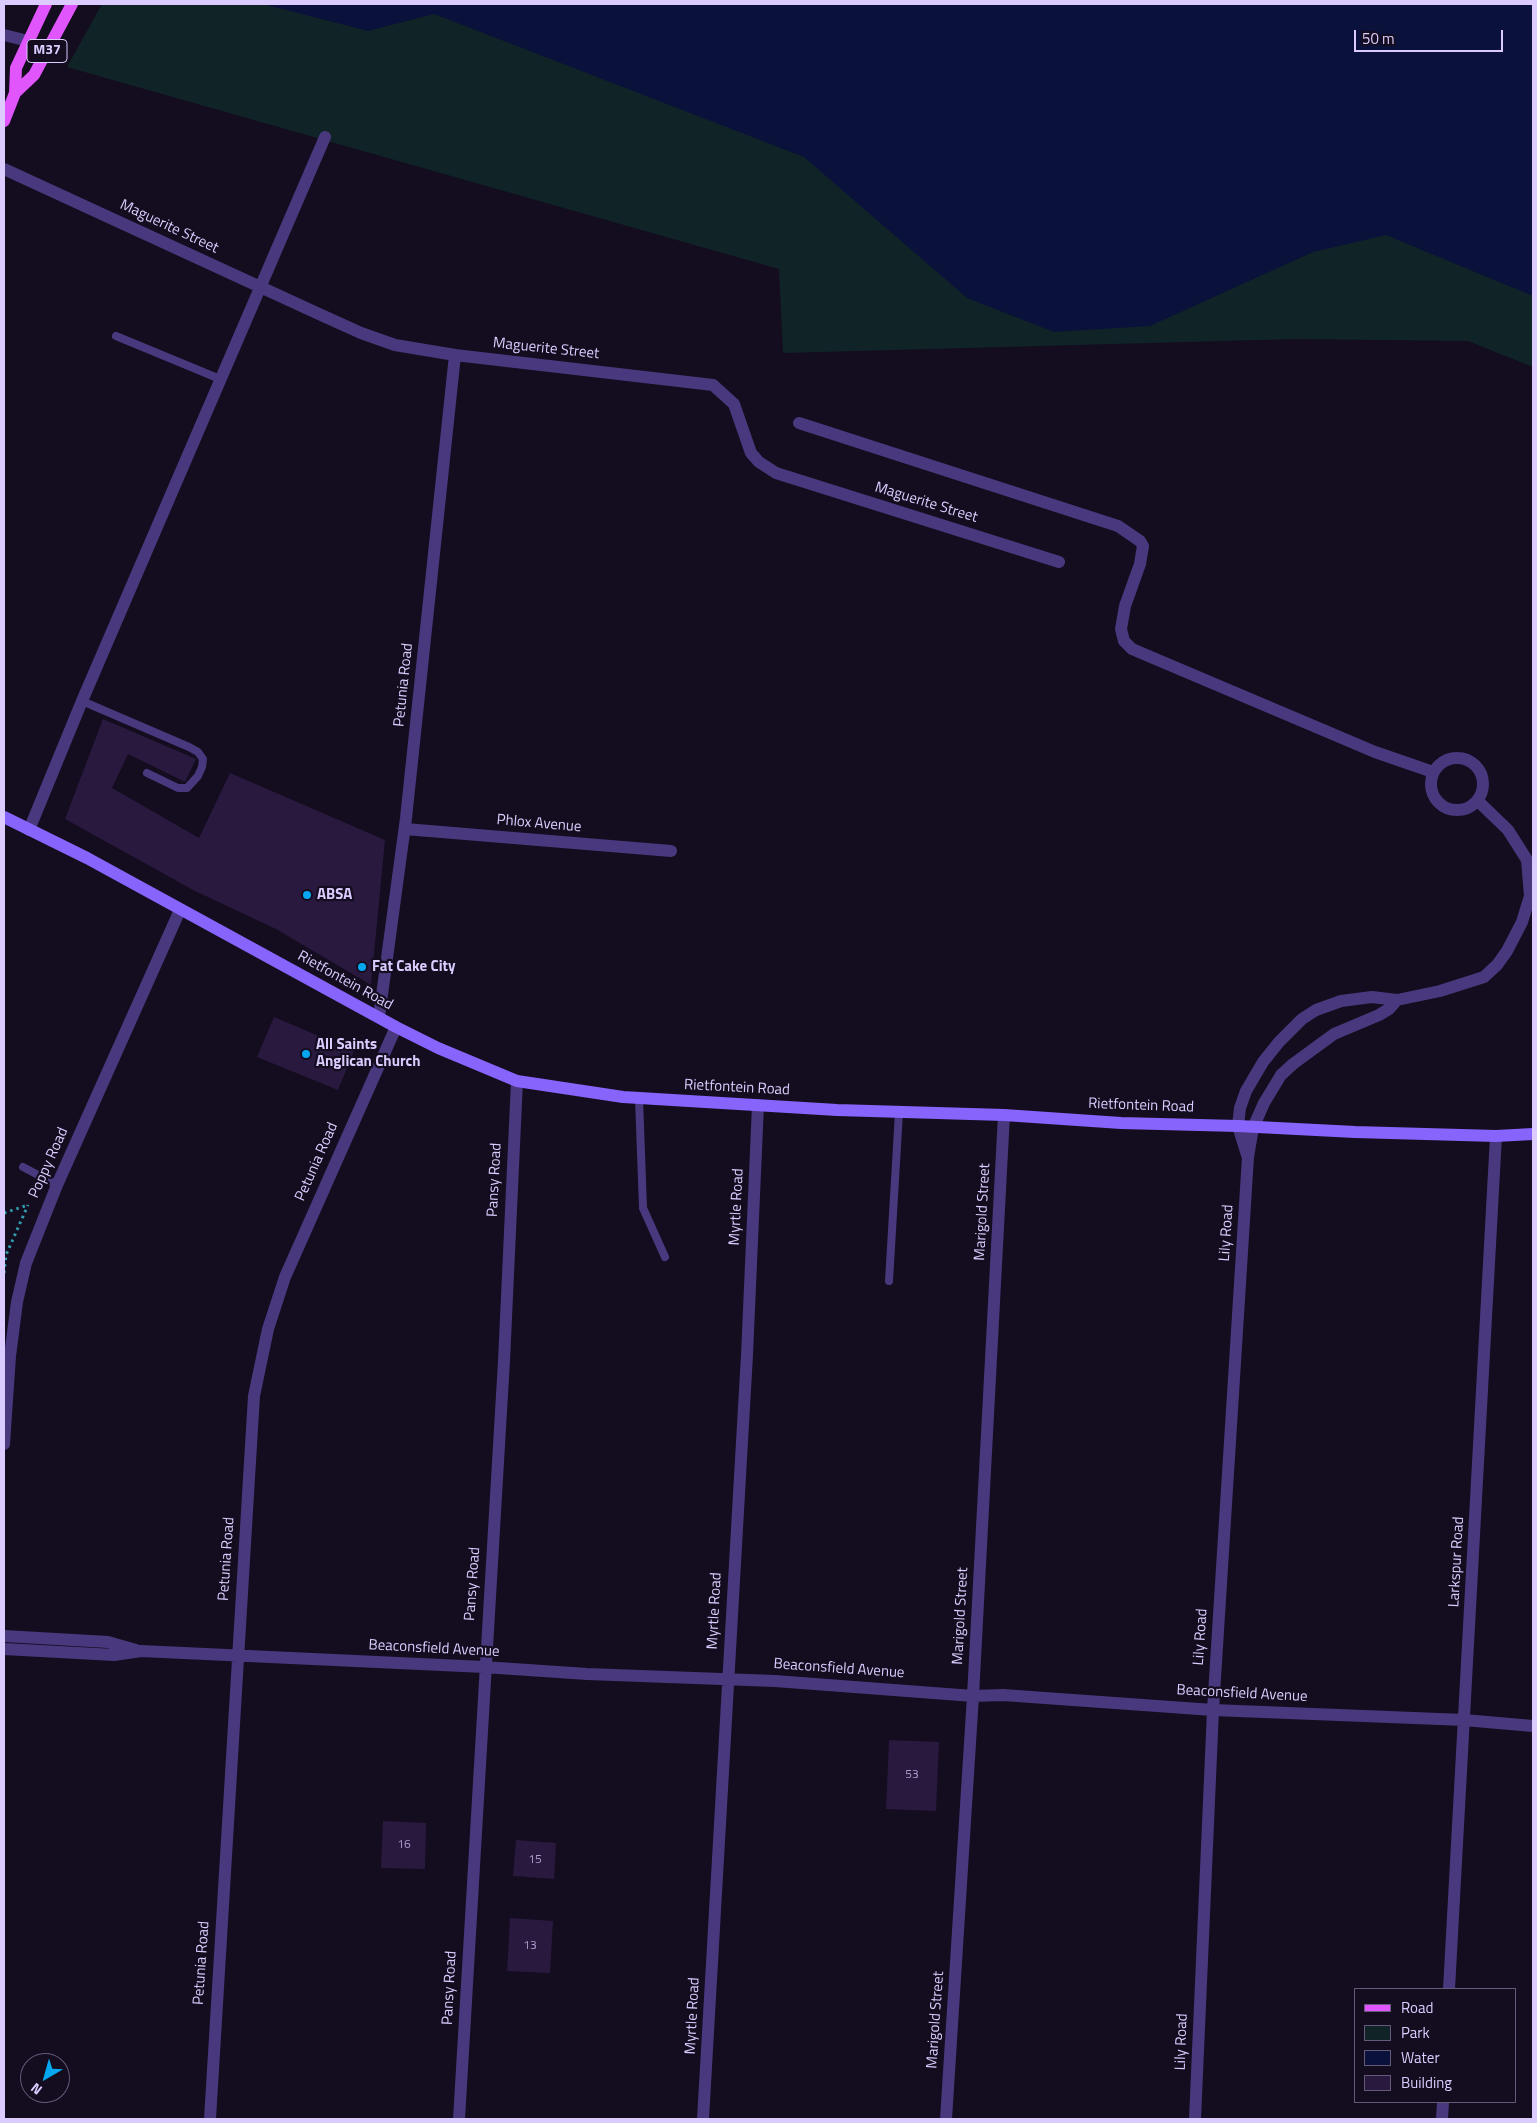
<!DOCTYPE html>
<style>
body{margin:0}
#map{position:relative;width:1537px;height:2123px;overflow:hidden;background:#130d1f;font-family:"Titillium Web",sans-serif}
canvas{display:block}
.frame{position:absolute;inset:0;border:5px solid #dbcbfe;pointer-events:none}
.legend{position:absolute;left:1354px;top:1988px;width:162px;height:115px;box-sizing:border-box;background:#130d1f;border:1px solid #635978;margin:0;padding:6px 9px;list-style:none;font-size:15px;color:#dbcbfe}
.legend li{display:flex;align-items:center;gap:10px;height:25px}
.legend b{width:25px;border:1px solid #635978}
.north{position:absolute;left:20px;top:2053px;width:50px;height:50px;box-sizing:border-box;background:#130d1f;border:1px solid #635978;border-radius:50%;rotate:218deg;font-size:14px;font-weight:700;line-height:20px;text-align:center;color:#dbcbfe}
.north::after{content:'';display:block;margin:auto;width:18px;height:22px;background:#05a8f0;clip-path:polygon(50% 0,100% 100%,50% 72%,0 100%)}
.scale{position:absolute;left:1354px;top:30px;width:149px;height:22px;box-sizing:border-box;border:2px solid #dbcbfe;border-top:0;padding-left:6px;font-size:15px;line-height:18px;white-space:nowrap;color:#dbcbfe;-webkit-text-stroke:4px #130d1f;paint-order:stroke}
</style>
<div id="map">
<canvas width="1537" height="2123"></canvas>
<div class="frame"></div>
<ul class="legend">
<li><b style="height:6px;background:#e055fc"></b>Road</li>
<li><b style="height:14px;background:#102428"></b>Park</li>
<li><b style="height:14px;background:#0a113a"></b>Water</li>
<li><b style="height:14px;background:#29193f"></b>Building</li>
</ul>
<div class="north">N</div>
<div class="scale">50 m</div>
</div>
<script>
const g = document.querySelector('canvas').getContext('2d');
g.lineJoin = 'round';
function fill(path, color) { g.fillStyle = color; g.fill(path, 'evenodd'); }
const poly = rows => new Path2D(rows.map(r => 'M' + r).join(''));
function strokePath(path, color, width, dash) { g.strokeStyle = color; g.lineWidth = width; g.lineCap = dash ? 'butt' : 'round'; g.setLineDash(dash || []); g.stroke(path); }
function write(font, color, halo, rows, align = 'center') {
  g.font = font + ' "Titillium Web",sans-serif'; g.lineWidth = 4.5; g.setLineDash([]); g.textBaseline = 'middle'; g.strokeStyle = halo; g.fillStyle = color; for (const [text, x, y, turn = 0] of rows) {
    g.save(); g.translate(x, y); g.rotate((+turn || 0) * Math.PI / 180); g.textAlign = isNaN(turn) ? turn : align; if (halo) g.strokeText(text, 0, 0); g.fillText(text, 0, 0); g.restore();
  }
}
fill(poly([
 [102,4,1533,4,1533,367,1468,341,1295,339,783,353,779,269,67,67]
]), '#102428');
fill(poly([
 [263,4,1533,4,1533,296,1386,235,1313,252,1150,326,1054,332,967,298,804,157,434,14,368,31]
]), '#0a113a');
fill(poly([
 [103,719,196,759,185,782,128,754,112,788,199,838,230,773,385,840,371,985,276,929,195,891,65,819],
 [274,1017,354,1051,338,1090,257,1057],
 [889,1740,939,1742,936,1811,886,1809],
 [383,1821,426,1823,425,1869,381,1868],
 [516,1840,556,1843,554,1879,513,1876],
 [510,1918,553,1921,550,1973,507,1971]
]), '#29193f');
strokePath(poly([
 [4,1213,28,1205],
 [4,1273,6,1255,28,1205]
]), '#309bad', 3, [2.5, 4]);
strokePath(poly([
 [116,336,220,379],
 [82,701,189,747,198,752,203,759,202,767,198,776,187,788,178,788,147,773],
 [639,1098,643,1208,665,1257],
 [23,1167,57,1185],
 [889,1281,899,1112]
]), '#49387d', 8);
strokePath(poly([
 [4,35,28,41],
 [4,169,319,314,361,333,395,345,455,355,713,385,734,404,751,453,759,462,776,473,1059,562],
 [799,423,1118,526,1140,541,1143,546,1140,564,1125,606,1121,629,1124,641,1132,649,1375,752,1433,772],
 '1431 784a26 26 0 1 1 52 0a26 26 0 1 1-52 0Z',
 [405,829,671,851],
 [29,830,82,701,325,137],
 [379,1017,406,818,455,355],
 [1247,1155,1238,1126,1240,1108,1246,1091,1263,1062,1279,1042,1302,1019,1316,1010,1341,1001,1372,997,1397,1000,1440,991,1484,977,1497,965,1507,951,1522,922,1530,896,1527,860,1508,830,1478,801],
 [4,1444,10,1356,17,1302,26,1263,57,1185,180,910],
 [4,1636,108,1642,136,1650],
 [4,1649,114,1655,141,1651,484,1667,587,1674,775,1681,973,1696,1003,1695,1213,1710,1464,1720,1533,1726],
 [1449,1989,1496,1136],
 [210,2119,254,1396,268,1329,285,1277,396,1027],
 [459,2119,504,1361,517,1081],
 [703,2119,747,1355,758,1105],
 [946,2119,973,1696,1004,1115],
 [1195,2119,1213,1710,1248,1157,1253,1128,1264,1103,1281,1075,1293,1064,1334,1034,1379,1015,1389,1009,1397,1000],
 [1442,2119,1443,2102]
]), '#49387d', 12);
strokePath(poly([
 [4,817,87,858,396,1027,438,1048,517,1081,623,1097,837,1110,1004,1115,1121,1123,1238,1126,1355,1132,1496,1136,1533,1134]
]), '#8764fc', 12);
strokePath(poly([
 [15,93,34,75,72,4],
 [4,121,15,93,16,68,46,4]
]), '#e055fc', 12);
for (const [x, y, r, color] of [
 [307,895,5,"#05a8f0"],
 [362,967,5,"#05a8f0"],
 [306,1054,5,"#05a8f0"]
]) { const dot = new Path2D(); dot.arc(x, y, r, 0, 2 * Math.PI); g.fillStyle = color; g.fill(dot); strokePath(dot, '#130d1f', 2); }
write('12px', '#ae9ece', null, [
 ["53",912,1775],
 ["16",404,1845],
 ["15",535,1860],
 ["13",530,1946]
]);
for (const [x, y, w] of [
 [47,51,40]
]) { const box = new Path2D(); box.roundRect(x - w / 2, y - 11.5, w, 23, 4); g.fillStyle = '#130d1f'; g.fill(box); strokePath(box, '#dbcbfe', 1); }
write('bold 14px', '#dbcbfe', null, [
 ["M37",47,51]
]);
write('15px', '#dbcbfe', '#130d1f', [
 ["Maguerite Street",169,227,25],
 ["Maguerite Street",546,349,6],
 ["Maguerite Street",926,503,17],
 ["Petunia Road",404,685,-84],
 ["Phlox Avenue",539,824,5],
 ["Rietfontein Road",345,981,29],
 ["Rietfontein Road",737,1088,3],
 ["Rietfontein Road",1141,1106,2],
 ["Petunia Road",317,1162,-66],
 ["Poppy Road",49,1163,-66],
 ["Pansy Road",495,1180,-87],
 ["Myrtle Road",737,1207,-87],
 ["Marigold Street",983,1212,-87],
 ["Lily Road",1227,1233,-86],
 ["Petunia Road",227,1559,-86],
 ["Larkspur Road",1457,1562,-87],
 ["Pansy Road",473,1584,-86],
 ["Myrtle Road",715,1611,-87],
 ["Marigold Street",961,1616,-87],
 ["Lily Road",1201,1637,-86],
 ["Beaconsfield Avenue",434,1649,3],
 ["Beaconsfield Avenue",839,1669,4],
 ["Beaconsfield Avenue",1242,1694,3],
 ["Petunia Road",202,1963,-86],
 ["Pansy Road",450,1988,-87],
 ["Myrtle Road",693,2016,-87],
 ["Marigold Street",936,2020,-86],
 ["Lily Road",1182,2042,-88]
]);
write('bold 15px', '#dbcbfe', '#130d1f', [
 ["ABSA",317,895],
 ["Fat Cake City",372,967],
 ["All Saints",316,1045],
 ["Anglican Church",316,1062]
], 'left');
</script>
